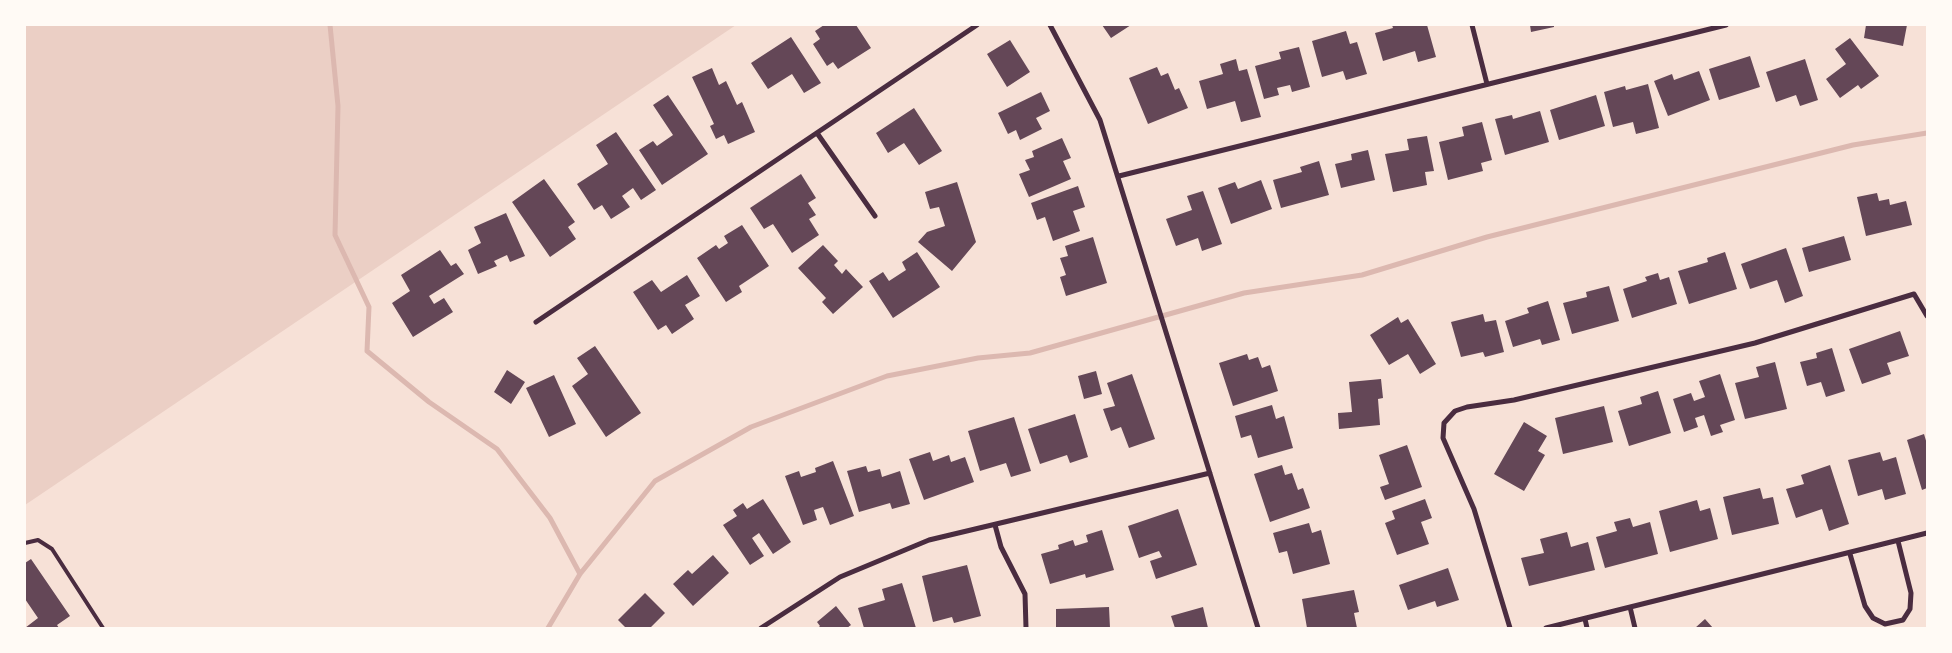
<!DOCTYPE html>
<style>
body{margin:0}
#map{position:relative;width:1952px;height:653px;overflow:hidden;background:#f7e1d7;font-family:Lato,sans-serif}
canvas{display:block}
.frame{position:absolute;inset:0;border:26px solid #fffaf5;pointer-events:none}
</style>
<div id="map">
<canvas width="1952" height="653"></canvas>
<div class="frame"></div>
</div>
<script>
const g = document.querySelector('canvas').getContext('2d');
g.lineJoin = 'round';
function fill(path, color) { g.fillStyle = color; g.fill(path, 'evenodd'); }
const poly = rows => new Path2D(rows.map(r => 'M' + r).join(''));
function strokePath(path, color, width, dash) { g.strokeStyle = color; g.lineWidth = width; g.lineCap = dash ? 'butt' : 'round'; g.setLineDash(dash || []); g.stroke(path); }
fill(poly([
 [25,25,736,25,25,505]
]), '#ebcfc5');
strokePath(poly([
 [330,25,338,106,335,235,369,307,367,351,429,402,497,449,550,518,580,574],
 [548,628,580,574,655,481,751,427,887,376,978,358,1030,353,1244,293,1362,275,1487,237,1853,145,1927,133]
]), '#dcb8b0', 5);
fill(poly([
 [824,25,856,25,871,48,838,69,833,62,827,66,813,44,820,39,815,31],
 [1102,25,1131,25,1111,38],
 [1392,25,1427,25,1436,57,1418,62,1415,51,1383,61,1375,33,1393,28],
 [1530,25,1554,25,1554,27,1531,32],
 [1866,25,1907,25,1903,46,1864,38],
 [1346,31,1350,44,1357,42,1367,74,1346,80,1343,71,1322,77,1312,41],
 [791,37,821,83,804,93,792,74,768,89,751,63],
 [1850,38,1879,76,1861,89,1858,85,1840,98,1826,79,1846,64,1835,49],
 [1010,40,1030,72,1007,87,987,54],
 [1299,47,1310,87,1292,92,1290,85,1277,88,1279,95,1264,99,1255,66,1281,59,1279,52],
 [1750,56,1760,87,1719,100,1709,69],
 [1236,59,1239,71,1247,69,1261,117,1241,122,1235,101,1207,109,1199,81,1223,74,1220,64],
 [1805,59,1818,100,1800,106,1796,95,1776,102,1766,72],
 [1157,67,1161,76,1168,73,1175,90,1179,88,1188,108,1148,124,1129,78],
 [712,68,719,85,726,81,737,105,742,102,755,132,728,144,724,135,716,139,710,126,714,124,692,77],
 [1699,71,1710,100,1668,116,1654,81,1672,74,1674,80],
 [1648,84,1659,128,1636,134,1633,122,1613,127,1604,92,1625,86,1626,90],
 [1041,92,1050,111,1036,118,1042,129,1020,140,1016,130,1008,134,998,113],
 [668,95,708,154,662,185,639,150,653,141,657,146,673,135,653,105],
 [1596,95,1605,126,1559,140,1550,110],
 [914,108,942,151,919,165,904,143,888,153,876,133],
 [1540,111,1549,142,1505,155,1495,119,1512,115,1513,119],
 [1482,122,1492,160,1481,163,1483,171,1448,180,1439,142,1464,136,1462,127],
 [616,132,656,190,641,200,633,188,622,196,630,207,611,219,602,205,594,210,577,184,608,164,596,145],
 [1427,136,1434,171,1425,172,1427,185,1393,192,1385,154,1409,150,1407,139],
 [1062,138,1071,158,1063,161,1071,179,1029,197,1019,174,1030,170,1025,160,1034,157,1032,151],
 [1368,150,1375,180,1341,188,1335,164,1352,160,1351,154],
 [1319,161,1329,195,1281,208,1273,180,1302,172,1300,167],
 [801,174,816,198,808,203,816,215,809,219,819,235,792,253,773,224,764,229,750,208],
 [544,179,575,222,568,227,576,239,550,257,512,202],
 [1261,180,1272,209,1231,224,1218,188,1235,182,1238,189],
 [957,182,976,242,952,271,918,242,927,232,945,226,939,207,930,209,925,192],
 [1078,186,1085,207,1073,211,1080,231,1053,241,1045,217,1037,220,1031,203],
 [1203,191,1222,244,1202,251,1198,238,1176,246,1166,219,1192,210,1187,196],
 [1877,193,1879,201,1889,199,1890,205,1906,201,1912,225,1866,236,1857,197],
 [506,213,525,256,510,262,507,255,494,261,497,266,478,274,468,250,481,243,474,227],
 [742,225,769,266,739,286,742,292,726,302,697,258,716,245,719,249,728,243,724,236],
 [1844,236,1851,260,1809,272,1802,248],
 [1093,237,1107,283,1066,296,1060,277,1066,275,1060,258,1068,256,1065,246],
 [823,245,838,261,834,265,842,274,846,269,863,287,833,314,822,302,826,298,798,268],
 [1786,248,1803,296,1785,303,1777,280,1750,289,1741,264],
 [440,250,451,266,456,263,464,274,429,296,434,304,444,298,453,312,413,337,392,303,410,291,401,275],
 [917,252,940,287,893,318,869,281,883,272,889,281,906,270,902,262],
 [1725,252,1737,289,1689,304,1678,271,1708,262,1707,258],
 [1658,273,1660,280,1669,277,1677,304,1632,318,1623,289,1647,281,1645,277],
 [687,275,700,296,685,305,694,319,672,334,666,325,658,330,633,292,652,280,661,292],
 [1609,286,1619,321,1572,334,1563,303,1587,297,1586,292],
 [1548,301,1560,340,1542,345,1540,339,1513,347,1505,321,1529,313,1527,308],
 [1483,314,1485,322,1496,320,1504,352,1485,357,1483,352,1461,357,1451,322],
 [1398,317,1401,323,1408,319,1436,364,1420,374,1408,354,1389,365,1370,335],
 [1900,331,1909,356,1887,363,1891,374,1862,384,1849,349],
 [595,346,641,413,606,437,572,386,588,374,577,358],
 [1832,348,1845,391,1826,397,1821,382,1807,386,1800,362,1817,358,1816,353],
 [1247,354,1249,360,1258,357,1262,368,1270,365,1278,391,1233,406,1219,363],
 [1775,362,1787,409,1745,419,1735,383,1759,377,1756,367],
 [507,370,525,382,511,404,494,392],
 [1096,371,1102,394,1084,399,1078,376],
 [1132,374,1155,439,1129,448,1121,427,1111,431,1103,409,1115,406,1107,383],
 [1720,374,1735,420,1720,425,1723,432,1711,436,1704,415,1695,418,1698,427,1684,432,1673,399,1691,393,1694,401,1705,397,1699,381],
 [554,375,576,424,549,437,526,388],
 [1381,379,1383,398,1378,399,1380,425,1339,429,1338,413,1352,412,1349,382],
 [1658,391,1671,433,1629,446,1618,411,1642,404,1640,397],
 [1272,405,1276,419,1284,416,1293,448,1258,458,1251,435,1241,438,1235,416],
 [1604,406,1613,442,1563,454,1555,418],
 [1075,414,1088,457,1070,463,1067,455,1040,464,1028,429],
 [1014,417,1031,471,1011,477,1006,463,980,471,968,431],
 [1524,422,1547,436,1538,451,1545,455,1524,491,1494,474],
 [1924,434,1927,444,1927,488,1922,490,1907,440],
 [1407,445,1422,487,1385,500,1380,487,1389,484,1379,455],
 [930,452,933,461,949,455,951,462,965,457,974,482,924,500,909,459],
 [1880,452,1883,461,1896,457,1906,494,1885,500,1882,489,1858,496,1848,460],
 [833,461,854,516,830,525,823,507,814,510,817,520,803,525,785,476,799,471,801,477,816,472,815,468],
 [1282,465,1285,475,1292,473,1298,490,1303,488,1310,508,1270,522,1254,474],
 [1830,465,1849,524,1829,531,1822,509,1796,518,1786,489,1804,484,1801,475],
 [866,466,868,472,880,469,882,477,900,471,910,504,892,509,890,503,859,512,847,471],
 [1760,488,1763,499,1773,497,1779,524,1732,535,1723,497],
 [763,499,791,542,773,554,759,533,752,538,764,556,750,565,723,525,737,516,733,510,743,503,747,509],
 [1425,499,1432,518,1421,522,1429,544,1397,555,1385,523,1395,519,1392,511],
 [1697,500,1700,511,1710,508,1718,539,1670,552,1659,511],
 [1178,509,1197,565,1156,579,1150,561,1162,557,1159,551,1139,558,1128,526],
 [1630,518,1633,527,1650,522,1658,554,1605,568,1596,537,1617,531,1614,522],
 [1309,523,1312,533,1321,530,1330,564,1293,574,1287,551,1279,553,1273,533],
 [1102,530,1114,570,1086,578,1085,574,1050,584,1041,554,1059,549,1058,545,1073,540,1075,546,1088,542,1086,535],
 [1567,532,1571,547,1588,542,1595,570,1529,586,1521,558,1544,553,1540,539],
 [713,555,729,573,693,606,673,584,688,570,692,574],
 [31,559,70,616,57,625,59,628,25,628,38,618,25,599,25,563],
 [967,565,981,616,954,623,952,617,933,622,922,576],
 [1448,568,1459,600,1437,607,1435,601,1408,610,1399,585],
 [902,583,916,628,864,628,858,608,885,600,882,589],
 [1354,590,1359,612,1354,613,1357,628,1307,628,1302,599],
 [645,593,665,613,650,628,626,628,618,620],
 [836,606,851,625,847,628,818,628,820,626,817,622],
 [1109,607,1110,628,1056,628,1056,609],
 [1203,607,1208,628,1175,628,1171,616],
 [1705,619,1713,628,1695,628]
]), '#644757');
strokePath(poly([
 [25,543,38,540,52,549,103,628]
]), '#4a2c40', 4);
strokePath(poly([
 [1050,25,1100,120,1258,628],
 [1472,25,1487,84],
 [817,133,875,216],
 [1119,176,1726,25],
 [536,322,977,25],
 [995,525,1001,547,1025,594,1026,628],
 [1850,554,1865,606,1873,618,1885,624,1903,620,1910,609,1911,593,1898,541],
 [1630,607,1635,628],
 [1585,619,1587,628],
 [761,628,840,577,929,540,1210,473],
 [1510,628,1474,509,1443,438,1444,423,1455,411,1467,407,1514,400,1755,343,1914,294,1927,316],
 [1546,628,1927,533]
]), '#4a2c40', 5);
</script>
